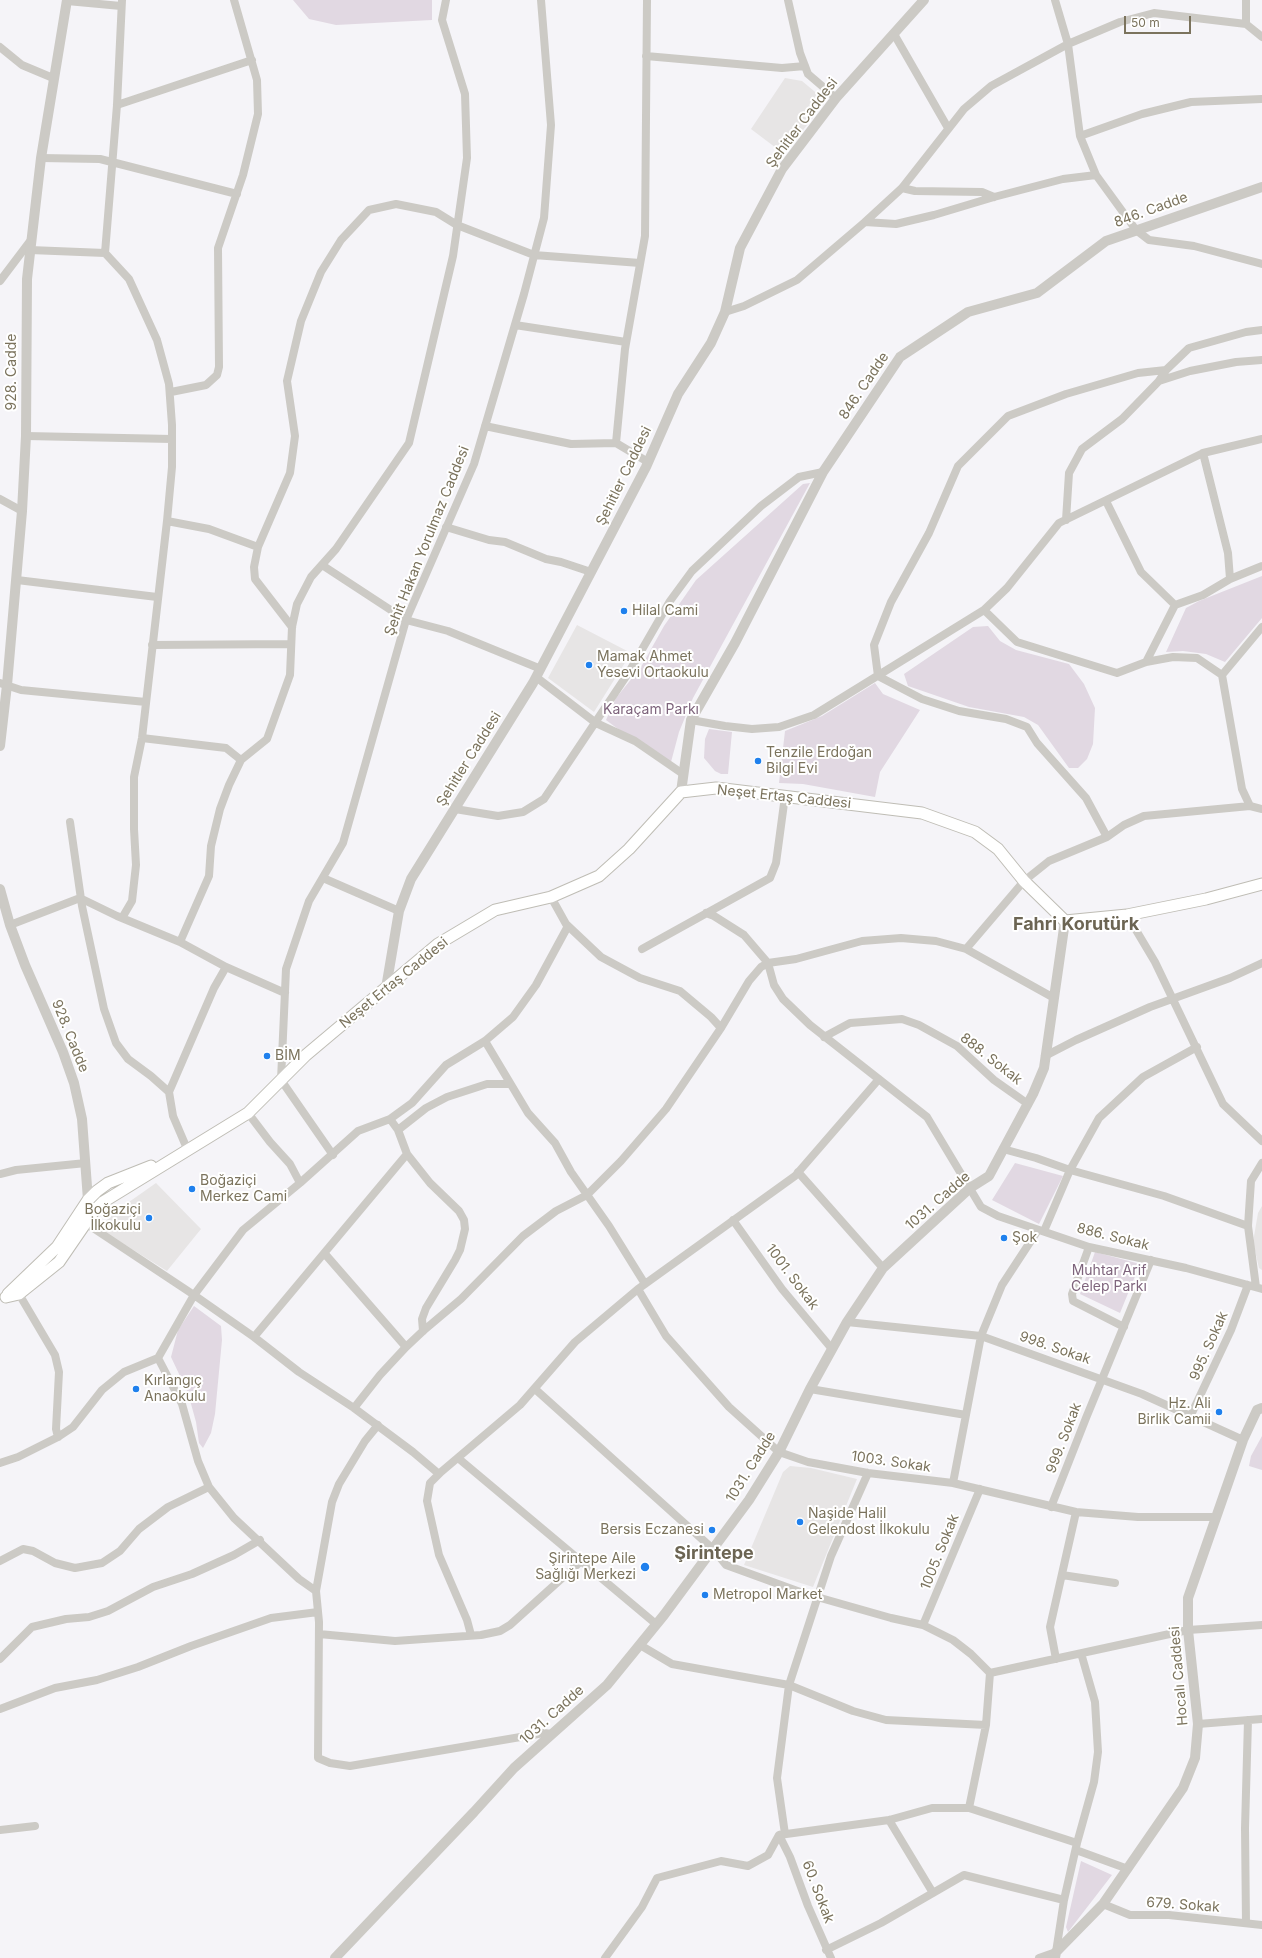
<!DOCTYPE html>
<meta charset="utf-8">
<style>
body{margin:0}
#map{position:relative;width:1262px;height:1958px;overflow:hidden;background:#f5f4f8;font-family:Inter,sans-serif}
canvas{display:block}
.scale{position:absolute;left:1124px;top:16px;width:67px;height:18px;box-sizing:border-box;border:2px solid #7b735d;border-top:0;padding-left:5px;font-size:12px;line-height:14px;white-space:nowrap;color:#7b735d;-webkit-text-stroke:3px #fff;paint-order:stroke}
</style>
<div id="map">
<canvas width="1262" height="1958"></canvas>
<div class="scale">50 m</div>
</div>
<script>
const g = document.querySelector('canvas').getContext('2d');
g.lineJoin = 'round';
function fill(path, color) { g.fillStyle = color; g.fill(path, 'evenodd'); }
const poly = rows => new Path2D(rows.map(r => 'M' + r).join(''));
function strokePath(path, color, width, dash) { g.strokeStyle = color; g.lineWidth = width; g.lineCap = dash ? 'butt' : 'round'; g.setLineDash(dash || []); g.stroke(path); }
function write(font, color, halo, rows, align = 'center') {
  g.font = font + ' Inter,sans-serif'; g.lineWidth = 4; g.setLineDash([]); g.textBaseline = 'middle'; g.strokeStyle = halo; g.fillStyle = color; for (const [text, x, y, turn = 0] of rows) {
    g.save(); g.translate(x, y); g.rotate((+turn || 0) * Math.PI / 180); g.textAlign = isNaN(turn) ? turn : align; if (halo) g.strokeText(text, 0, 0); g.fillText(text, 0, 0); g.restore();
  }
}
fill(poly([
 [785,78,802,81,826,101,784,154,751,129],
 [577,625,631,653,594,712,548,678],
 [156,1183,201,1229,167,1271,98,1228,119,1209],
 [1262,1206,1262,1270,1259,1268,1253,1242,1258,1213],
 [790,1466,811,1468,857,1479,813,1587,744,1565,783,1472]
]), '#e7e5e5');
fill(poly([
 [293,0,432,0,432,20,336,25,309,19],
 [810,483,693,698,679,732,671,762,622,732,606,720,616,698,641,667,664,626,696,580,803,484],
 [1262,576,1262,618,1225,662,1206,654,1183,651,1166,652,1186,608,1199,601],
 [988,626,1000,641,1016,650,1069,664,1084,684,1095,708,1093,744,1087,759,1078,768,1069,768,1038,725,1024,717,969,707,908,686,904,674,973,627],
 [875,683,883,694,920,710,880,772,875,797,803,784,779,783,785,731,822,716],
 [709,729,732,732,728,774,721,774,715,771,704,758,705,739],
 [1015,1163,1063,1176,1039,1224,992,1200],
 [1095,1252,1140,1264,1120,1313,1080,1294],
 [194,1306,221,1326,222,1340,215,1414,211,1433,203,1448,199,1443,196,1422,188,1393,171,1357,178,1330],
 [1262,1436,1262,1470,1249,1466,1251,1456],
 [1081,1861,1112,1875,1068,1932,1066,1927]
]), '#e1d8e2');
const secondary = poly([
 [8,1294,57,1247,88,1200,97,1191,108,1183,151,1166],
 [6,1297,19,1294,59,1262,94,1211,103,1202,248,1113,306,1055,438,944,495,910,551,897,599,876,629,849,681,792,716,788,922,813,975,832,998,849,1024,881,1065,921,1127,915,1206,899,1262,884]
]);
strokePath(secondary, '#bfbdb5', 13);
strokePath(poly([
 [122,0,117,105,105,253,129,279,157,340,169,384,172,425,172,467,167,521,142,738,134,777,134,829,136,865,132,901,122,918],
 [647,0,645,236,625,349,616,443,648,462],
 [788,0,800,53,808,74,836,98],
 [1055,0,1068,44,1080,136,1096,175,1136,230,1149,240,1194,246,1262,264],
 [67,1,121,6],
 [1246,24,1246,0],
 [894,34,948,128],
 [0,47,22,65,53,78],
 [646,56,782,68,805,66],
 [117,105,252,60],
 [1080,136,1142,114,1191,102,1262,99],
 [41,158,100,159,237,194],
 [902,188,915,191,982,192,994,197],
 [865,222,902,188,964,109,991,86,1068,44,1120,22,1154,13,1246,24,1262,37],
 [30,250,105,253],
 [0,281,31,240],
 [725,312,744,306,797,280,865,222,896,224,934,215,994,197,1063,179,1096,175],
 [515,325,626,342],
 [1159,381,1190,371,1236,362,1262,360],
 [171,392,206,385,217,375,219,367,218,248,243,175,258,114,257,80,234,0],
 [485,426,571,444,616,443],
 [26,436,172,439],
 [1203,453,1228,553,1230,579],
 [0,499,22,511],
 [1106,501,1141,572,1175,605],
 [1066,520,1069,473,1082,449,1122,419,1159,381,1166,370,1189,348,1246,332,1262,330],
 [167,521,209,529,258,547],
 [446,527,489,540,505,542,546,559,561,562,591,572],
 [322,565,406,620,448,631,541,669],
 [17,580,157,597],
 [984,610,1017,642,1117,673,1146,662,1173,657,1197,658,1222,675],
 [292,627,255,579,254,567,258,547,290,473,295,436,287,381,301,321,321,272,341,240,369,210,396,204,436,212,457,225,534,255,640,263],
 [152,645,291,644],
 [1146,662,1175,605,1203,595,1230,579,1262,566],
 [878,676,874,645,891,602,929,533,958,466,1008,416,1066,394,1138,373,1166,370],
 [878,676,922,699,959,711,1006,719,1027,727,1037,743,1086,798,1107,837],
 [536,677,596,723,635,741,683,774],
 [0,683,21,690,146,702],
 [691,720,725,726,752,729,779,727,814,715,984,610,1007,588,1059,523,1203,453,1262,439],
 [142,738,226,748,241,760],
 [1250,806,1242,789,1222,675,1262,627],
 [455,809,498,816,523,812,544,799,629,672,670,601,692,571,761,506,799,477,823,472],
 [70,822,82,906,104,1009,116,1043,128,1059,151,1076,169,1092],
 [323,878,399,911],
 [551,897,566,924,601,957,640,978,680,991,711,1017,721,1028],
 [706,913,714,916,744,935,768,963,774,985,783,999,810,1025,927,1117,981,1207,998,1216,1089,1247,1186,1268,1262,1289],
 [1127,915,1155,962,1223,1104,1262,1141],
 [10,925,80,898,117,916,180,942,226,967,285,993],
 [180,942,209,876,211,846,220,809,229,785,241,760,267,739,290,675,292,627,297,604,311,577,336,549,409,443,453,256,467,158,465,94,442,20,446,0],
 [642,949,770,878,776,863,785,796],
 [966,949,1024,881,1049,861,1107,837,1124,825,1144,816,1250,806,1262,809],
 [824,1037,850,1023,902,1019,919,1025,957,1046,994,1080,1028,1104],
 [485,1041,528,1113,555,1143,571,1172,609,1226,645,1284],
 [1045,1056,1076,1040,1150,1007,1230,978,1262,963],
 [248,1113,270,1142,290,1164,300,1183],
 [390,1119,398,1130,407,1154,430,1183,459,1211,464,1220,465,1229,460,1250,455,1260,426,1308,422,1319,423,1331],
 [398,1130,426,1108,447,1097,487,1084,510,1084],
 [1003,1149,1036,1158,1070,1170,1164,1196,1248,1226],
 [188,1151,173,1116,169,1092,214,988,226,967],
 [333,1155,281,1080,286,969,309,901,343,843,406,620,474,464,524,294,544,218,551,125,541,0],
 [798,1172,883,1268],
 [0,1174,16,1170,86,1163],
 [733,1220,782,1289,832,1349],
 [87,1224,194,1295,254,1337,299,1372,354,1408,413,1452,439,1474],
 [1044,1231,1070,1170,1099,1118,1143,1077,1197,1047],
 [1089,1247,1072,1294,1073,1301,1124,1327],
 [325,1254,406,1347],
 [1256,1287,1248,1226,1251,1181,1262,1163],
 [638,1289,666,1336,729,1407,779,1452,808,1462,868,1473,953,1483,1076,1512,1138,1517,1216,1517],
 [19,1294,55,1355,59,1372,56,1429,58,1437],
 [847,1322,981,1336,1142,1394,1243,1440],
 [254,1337,407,1154],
 [158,1358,182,1404,198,1461,209,1487,234,1518,299,1579,316,1591,319,1622,318,1758,330,1763,350,1766,544,1733,552,1734],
 [158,1358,194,1295,243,1230,300,1183,358,1131,390,1119,412,1103,446,1065,485,1041,513,1017,536,985,568,926],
 [535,1389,713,1549,726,1565,803,1593,891,1618,923,1625,953,1640,971,1654,990,1673,986,1725,969,1808],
 [810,1389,966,1415],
 [354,1408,380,1375,406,1347,423,1331,461,1299,523,1236,556,1211,587,1195,621,1161,666,1109,721,1028,749,981,761,967,768,963,796,959,862,941,901,938,936,941,966,949,1054,998],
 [1190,1417,1231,1330,1248,1285],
 [458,1458,656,1624],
 [0,1463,18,1457,58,1437,73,1427,102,1390,124,1372,158,1358],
 [953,1483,981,1336,1002,1285,1038,1230],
 [1051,1507,1086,1418,1151,1260],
 [0,1561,23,1549,33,1551,55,1563,75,1568,102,1563,120,1551,139,1529,168,1507,209,1487],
 [1062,1575,1115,1583],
 [316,1591,332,1502,339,1484,365,1441,378,1425],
 [923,1625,980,1489],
 [319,1634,395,1641,481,1635,500,1631,510,1625,580,1562],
 [471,1635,467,1620,439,1555,427,1501,430,1483,441,1472,520,1405,575,1342,638,1289,795,1176,879,1079],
 [640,1645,672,1664,789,1685,853,1711,886,1720,986,1725],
 [0,1659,32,1627,66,1619,89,1617,108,1611,153,1587,192,1574,234,1555,260,1540],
 [1056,1659,1050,1627,1076,1512],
 [990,1673,1188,1630,1262,1625],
 [0,1709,55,1688,97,1680,138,1667,191,1646,271,1618,318,1612],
 [1198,1724,1262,1719],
 [889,1820,933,1893],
 [0,1830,35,1826],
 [785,1834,777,1778,789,1685,831,1556,868,1473],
 [779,1835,790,1857,808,1906,831,1958],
 [1076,1850,1128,1869],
 [1103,1904,1130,1915,1169,1915,1262,1925],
 [1246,1923,1245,1828,1248,1720],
 [826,1950,881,1923,964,1875,1064,1900],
 [605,1958,642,1907,657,1878,721,1861,748,1866,768,1855,779,1835,889,1820,932,1808,969,1808,1077,1843],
 [1039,1958,1056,1952,1064,1900,1077,1843,1094,1782,1098,1752,1095,1702,1081,1653]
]), '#cccac5', 8);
strokePath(poly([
 [0,746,7,685,22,511,26,436,27,279,41,158,67,0],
 [681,792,691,720,735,643,823,472,900,357,968,312,1037,293,1106,241,1262,187],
 [0,889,10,925,25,965,63,1052,74,1083,82,1119,88,1200],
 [386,988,399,911,411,879,533,683,646,467,678,394,711,343,725,312,740,248,782,169,836,98,924,0],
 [335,1958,474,1812,514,1768,607,1685,664,1615,749,1500,779,1452,810,1389,847,1322,883,1268,970,1188,989,1176,1033,1094,1044,1068,1065,921],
 [1055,1958,1056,1952,1103,1904,1183,1788,1195,1758,1198,1724,1188,1630,1188,1598,1243,1440,1257,1410,1262,1408]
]), '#cccac5', 10);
strokePath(secondary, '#fff', 11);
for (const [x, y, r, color] of [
 [624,611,4,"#1f80ed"],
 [589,665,4,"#1f80ed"],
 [758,761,4,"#1f80ed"],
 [267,1056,4,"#1f80ed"],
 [192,1189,4,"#1f80ed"],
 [149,1218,4,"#1f80ed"],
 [1004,1238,4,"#1f80ed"],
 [136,1389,4,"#1f80ed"],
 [1219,1412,4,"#1f80ed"],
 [800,1522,4,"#1f80ed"],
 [712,1530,4,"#1f80ed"],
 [645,1567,5,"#1f80ed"],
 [705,1595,4,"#1f80ed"]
]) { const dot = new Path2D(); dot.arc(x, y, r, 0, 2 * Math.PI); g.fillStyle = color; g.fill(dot); strokePath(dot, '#fff', 1.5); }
write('14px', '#7b735d', '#fff', [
 ["Şehitler Caddesi",802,123,-53],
 ["846. Cadde",1151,210,-20],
 ["928. Cadde",12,372,-90],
 ["846. Cadde",864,386,-56],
 ["Şehitler Caddesi",624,476,-64],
 ["Şehit Hakan Yorulmaz Caddesi",427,541,-68],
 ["Şehitler Caddesi",469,759,-58],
 ["Neşet Ertaş Caddesi",784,797,6],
 ["Neşet Ertaş Caddesi",394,983,-39],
 ["928. Cadde",70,1036,68],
 ["888. Sokak",991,1059,38],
 ["1031. Cadde",938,1201,-41],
 ["886. Sokak",1113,1237,14],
 ["1001. Sokak",792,1277,53],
 ["995. Sokak",1209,1346,-66],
 ["998. Sokak",1055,1348,19],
 ["999. Sokak",1064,1438,-69],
 ["1003. Sokak",891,1462,8],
 ["1031. Cadde",751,1467,-58],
 ["1005. Sokak",940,1552,-68],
 ["Hocalı Caddesi",1179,1676,-95],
 ["1031. Cadde",552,1715,-42],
 ["60. Sokak",818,1892,69],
 ["679. Sokak",1183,1905,4]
]);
write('14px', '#7b735d', '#fff', [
 ["Hilal Cami",632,611],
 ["Mamak Ahmet",597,657],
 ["Yesevi Ortaokulu",597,673],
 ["Tenzile Erdoğan",766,753],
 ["Bilgi Evi",766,769],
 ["BİM",275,1056],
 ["Boğaziçi",200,1181],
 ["Merkez Cami",200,1197],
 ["Boğaziçi",141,1210,"right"],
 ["İlkokulu",141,1226,"right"],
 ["Şok",1012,1238],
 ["Kırlangıç",144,1381],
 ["Anaokulu",144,1397],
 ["Hz. Ali",1211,1404,"right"],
 ["Birlik Camii",1211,1420,"right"],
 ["Naşide Halil",808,1514],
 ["Gelendost İlkokulu",808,1530],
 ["Bersis Eczanesi",704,1530,"right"],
 ["Şirintepe Aile",636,1559,"right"],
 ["Sağlığı Merkezi",636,1575,"right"],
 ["Metropol Market",713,1595]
], 'left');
write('14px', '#7e647c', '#fff', [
 ["Karaçam Parkı",651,710],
 ["Muhtar Arif",1109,1271],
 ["Celep Parkı",1109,1287]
]);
write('bold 18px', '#6c6553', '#fff', [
 ["Fahri Korutürk",1076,925],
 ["Şirintepe",714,1554]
]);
</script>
